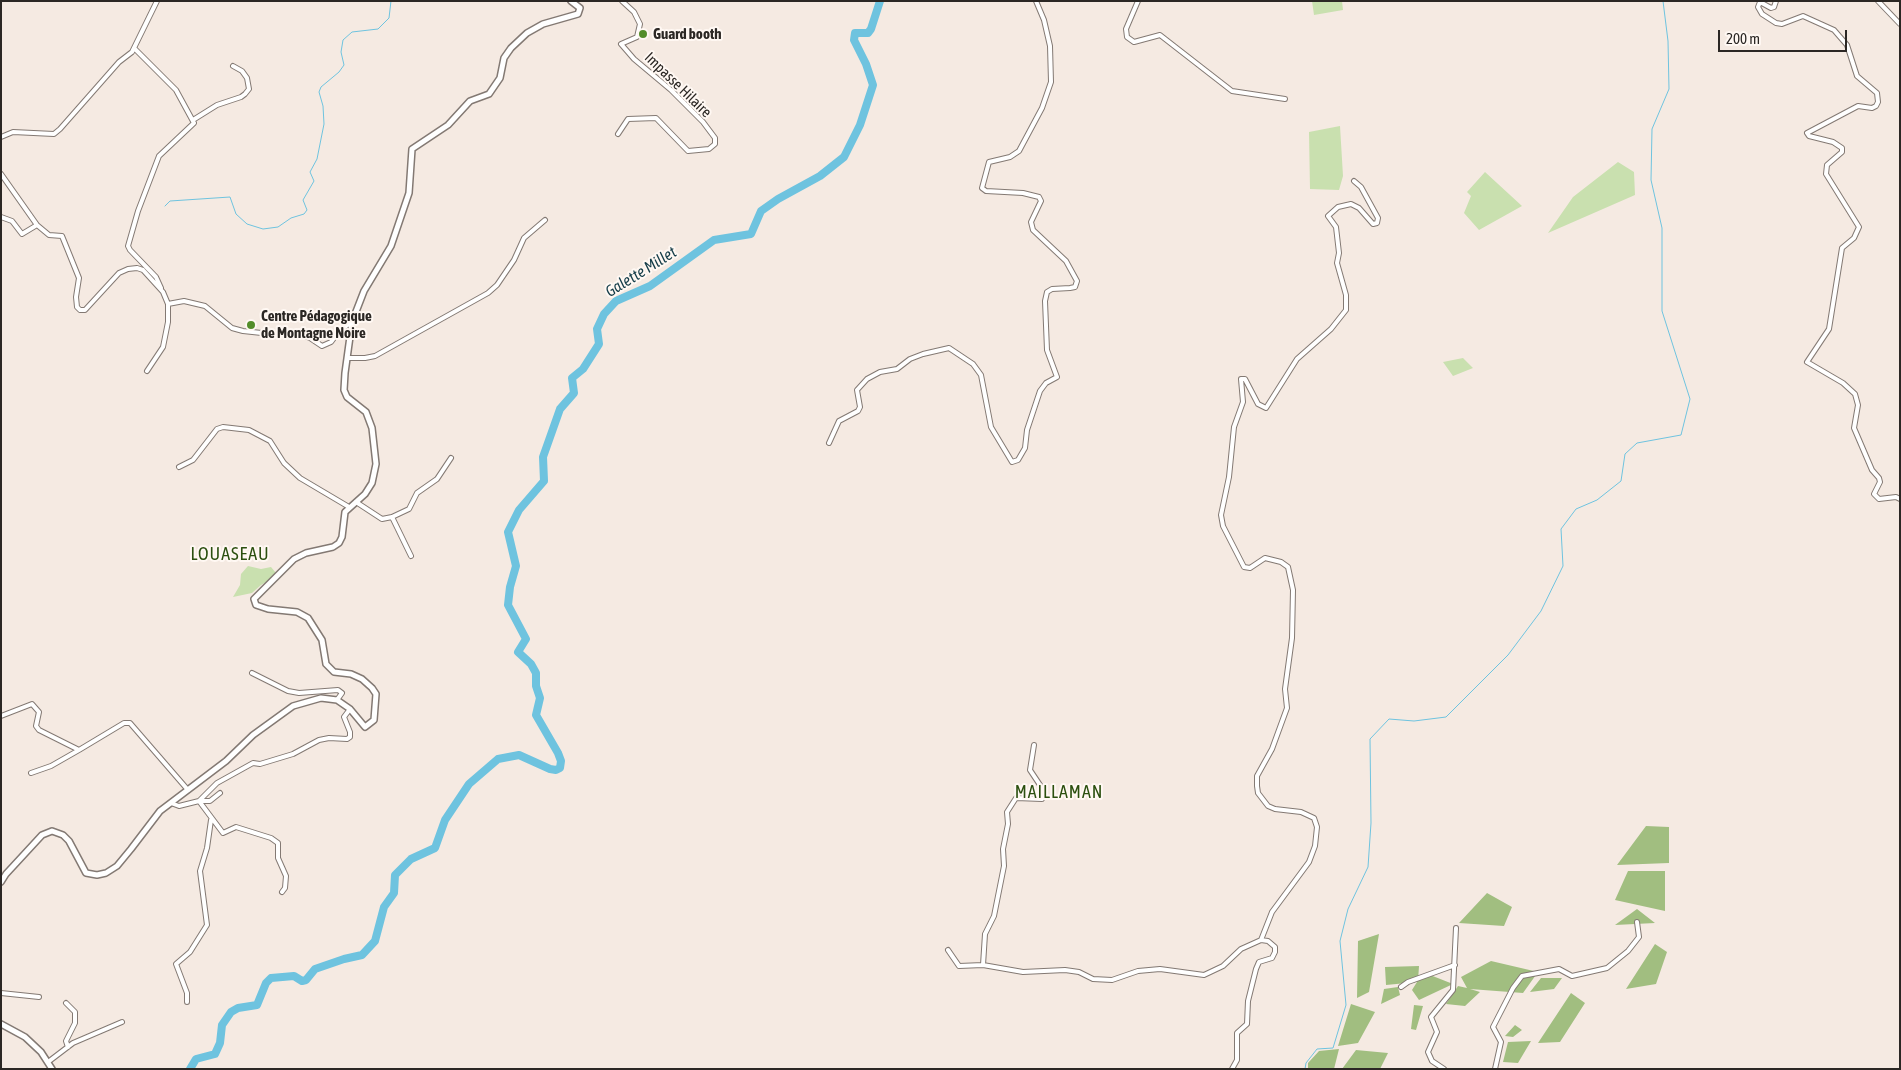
<!DOCTYPE html>
<meta charset="utf-8">
<style>
body{margin:0}
#map{position:relative;width:1901px;height:1070px;overflow:hidden;background:#f5eae2;font-family:"Asap Condensed",sans-serif}
canvas{display:block}
.frame{position:absolute;inset:0;border:2px solid #2b2724;pointer-events:none}
.scale{position:absolute;left:1718px;top:30px;width:129px;height:22px;box-sizing:border-box;border:2px solid #2b2724;border-top:0;padding-left:6px;font-size:15px;line-height:18px;white-space:nowrap;color:#2b2724;-webkit-text-stroke:4px #fff8f3;paint-order:stroke}
</style>
<div id="map">
<canvas width="1901" height="1070"></canvas>
<div class="frame"></div>
<div class="scale">200 m</div>
</div>
<script>
const g = document.querySelector('canvas').getContext('2d');
g.lineJoin = 'round';
function fill(path, color) { g.fillStyle = color; g.fill(path, 'evenodd'); }
const poly = rows => new Path2D(rows.map(r => 'M' + r).join(''));
function strokePath(path, color, width, dash) { g.strokeStyle = color; g.lineWidth = width; g.lineCap = dash ? 'butt' : 'round'; g.setLineDash(dash || []); g.stroke(path); }
function write(font, color, halo, rows, align = 'center') {
  g.font = font + ' "Asap Condensed",sans-serif'; g.lineWidth = 4; g.setLineDash([]); g.textBaseline = 'middle'; g.strokeStyle = halo; g.fillStyle = color; for (const [text, x, y, turn = 0] of rows) {
    g.save(); g.translate(x, y); g.rotate((+turn || 0) * Math.PI / 180); g.textAlign = isNaN(turn) ? turn : align; if (halo) g.strokeText(text, 0, 0); g.fillText(text, 0, 0); g.restore();
  }
}
fill(poly([
 [1312,1,1342,1,1343,10,1314,15],
 [1340,126,1343,176,1339,190,1310,189,1309,132],
 [1618,162,1634,172,1635,195,1548,233,1573,197],
 [1485,172,1522,206,1479,230,1464,213,1471,196,1467,192],
 [1463,358,1473,368,1453,376,1443,362],
 [248,566,261,569,271,567,276,573,273,578,261,585,252,593,233,597,240,585,241,574]
]), '#c9e0af');
fill(poly([
 [1646,826,1669,827,1669,863,1617,865],
 [1628,871,1665,871,1665,911,1615,900],
 [1487,893,1512,907,1504,926,1459,923],
 [1637,909,1655,923,1615,925],
 [1379,934,1369,992,1357,998,1358,941],
 [1655,944,1667,952,1656,984,1626,989],
 [1491,961,1538,972,1523,993,1470,989,1480,992,1465,1006,1446,1004,1458,986,1467,988,1461,977],
 [1419,966,1418,981,1425,973,1453,984,1419,1000,1412,990,1417,982,1386,985,1385,967],
 [1541,978,1562,978,1554,989,1530,992],
 [1398,987,1400,995,1381,1004,1384,989],
 [1571,993,1585,1003,1560,1042,1538,1043],
 [1351,1004,1375,1012,1358,1043,1338,1046],
 [1414,1005,1423,1006,1416,1030,1411,1029],
 [1515,1025,1522,1030,1513,1037,1505,1036],
 [1531,1041,1518,1063,1503,1062,1508,1042],
 [1339,1049,1334,1069,1308,1069,1308,1063,1319,1051],
 [1356,1050,1388,1053,1380,1069,1342,1069]
]), '#a1be80');
strokePath(poly([
 [165,206,170,201,230,197,236,214,247,224,263,229,278,227,291,218,304,214,307,210,303,200,314,181,310,172,317,159,324,124,323,106,319,92,321,87,339,72,344,65,341,52,343,40,352,32,378,29,389,18,391,1],
 [1305,1069,1306,1063,1317,1049,1333,1048,1346,1005,1340,941,1348,909,1368,867,1371,823,1370,739,1389,719,1414,721,1446,717,1508,655,1541,611,1563,566,1561,529,1576,509,1597,500,1621,481,1625,454,1637,443,1681,435,1690,399,1662,311,1662,228,1651,180,1652,129,1669,89,1668,41,1663,1]
]), '#6ec3df', 1);
strokePath(poly([
 [190,1069,196,1059,215,1054,220,1043,222,1025,231,1012,238,1008,257,1005,266,983,271,978,294,976,302,981,306,980,315,969,344,959,362,955,375,941,384,907,394,893,395,875,411,859,435,848,445,820,469,784,498,759,519,755,550,769,556,770,560,768,561,761,558,753,536,715,540,698,536,686,536,673,531,664,518,652,526,639,508,605,510,587,516,566,508,532,519,510,544,481,543,457,560,409,574,393,572,378,583,369,599,344,597,329,604,314,616,301,650,286,714,240,751,234,761,211,778,199,820,176,844,157,860,125,873,85,866,64,854,40,855,33,868,33,871,29,880,1]
]), '#6ec3df', 8);
const minor = poly([
 [1138,1,1126,29,1127,37,1134,42,1160,35,1232,91,1285,99],
 [1776,1,1774,7,1771,8,1760,2,1758,7,1762,14,1776,23,1782,24,1803,16,1834,30,1847,45,1857,76,1877,93,1878,102,1876,106,1872,108,1858,106,1807,133,1809,136,1833,142,1842,148,1842,152,1827,165,1826,174,1859,227,1854,238,1842,248,1829,329,1807,362,1843,383,1855,394,1858,405,1854,428,1872,470,1879,478,1880,482,1874,494,1879,499,1896,497,1900,499],
 [1878,1,1900,24],
 [134,48,176,90,194,123,159,156,138,211,128,246,130,250,156,277,161,288],
 [193,120,217,105,241,97,245,94,249,89,247,78,242,71,233,66],
 [618,134,628,119,656,118,688,151,709,149,715,144,715,138,703,122,671,90,634,59,621,44,637,37,640,24,634,12,622,1],
 [1,137,13,132,54,134,60,129,119,62,132,52,157,1],
 [1,174,37,225,49,235,62,236,79,278,76,297,77,307,80,310,85,310,119,273,128,269,137,268,143,270,163,292,168,304,184,301,205,306,232,328,243,331,271,334,295,333,310,338,322,346,331,342,340,330,352,322],
 [1,217,12,221,22,234,37,225],
 [347,358,365,358,375,356,488,293,497,285,514,260,524,238,545,220],
 [147,371,163,347,168,322,168,304],
 [829,443,839,421,858,411,860,407,857,390,867,379,880,372,897,369,910,359,923,354,949,348,973,364,981,375,991,427,1012,462,1018,460,1025,448,1027,430,1040,391,1046,383,1057,377,1047,350,1045,301,1047,292,1052,289,1070,288,1075,287,1077,281,1066,261,1033,230,1031,222,1041,201,1039,197,1023,193,986,191,982,188,989,162,1010,157,1019,151,1042,108,1051,82,1050,46,1044,20,1036,1],
 [179,467,193,460,217,429,223,427,249,430,270,441,284,463,300,478,349,507],
 [356,502,382,519,392,517,409,509,417,493,437,479,451,458],
 [392,517,411,556],
 [252,673,288,691,299,693,338,690,342,693,337,700],
 [1,716,32,704,39,712,36,726,39,730,79,750,124,723,130,723,188,790],
 [31,773,51,766,79,750],
 [220,793,210,801,199,801,223,833,236,827,271,838,278,843,278,858,286,876,285,888,282,892],
 [171,803,179,806,199,801,217,783,253,763,260,764,293,754,319,740,329,738,347,739,350,737,350,732,344,717,350,709],
 [948,950,959,966,983,965,1023,972,1065,970,1079,972,1093,979,1112,980,1138,971,1160,969,1204,975,1223,966,1241,949,1261,940,1272,912,1309,862,1315,846,1317,827,1314,818,1301,812,1275,809,1268,806,1258,793,1257,786,1257,776,1272,749,1287,708,1285,689,1292,638,1293,590,1288,567,1281,562,1265,558,1250,568,1244,567,1223,526,1221,515,1229,477,1234,427,1243,402,1241,379,1245,379,1258,404,1266,408,1297,359,1331,329,1346,310,1346,295,1337,263,1339,253,1336,227,1328,216,1338,207,1351,204,1359,208,1373,224,1377,223,1378,218,1361,187,1354,181],
 [983,965,985,934,994,916,1004,866,1003,849,1008,824,1007,812,1016,798,1042,799,1044,791,1030,770,1034,745],
 [1401,987,1408,982,1455,965],
 [1,993,39,997],
 [187,1002,187,993,176,964,190,952,207,925,200,871,207,848,211,820],
 [66,1003,75,1012,75,1023,66,1041,68,1047],
 [48,1062,73,1043,122,1022],
 [1232,1069,1237,1060,1237,1033,1247,1024,1248,1001,1256,969,1259,962,1272,958,1275,952,1275,947,1268,941,1261,940],
 [1444,1069,1432,1061,1428,1052,1437,1032,1431,1017,1453,990,1456,928],
 [1495,1069,1501,1042,1493,1027,1513,988,1522,976,1559,969,1572,976,1607,968,1628,951,1639,937,1637,922]
]);
const tertiary = poly([
 [1,882,6,874,42,835,52,831,63,835,69,841,86,873,97,875,106,873,117,866,131,849,160,811,226,761,253,735,293,706,321,698,337,700,350,709,365,727,374,720,376,694,372,688,362,679,351,674,334,672,326,664,322,640,308,618,297,612,268,609,256,605,254,599,294,559,306,553,333,547,339,543,342,537,345,512,365,494,372,483,376,464,372,428,366,412,347,397,344,390,345,373,352,322,364,291,391,246,409,193,412,149,448,125,470,101,489,94,500,78,504,58,511,48,527,33,543,24,578,14,580,8,571,1],
 [1,1024,25,1037,41,1052,52,1069]
]);
strokePath(minor, '#837973', 6);
strokePath(tertiary, '#837973', 8);
strokePath(minor, '#fff', 4);
strokePath(tertiary, '#fff', 5);
for (const [x, y, r, color] of [
 [643,34,5,"#538d2a"],
 [251,325,5,"#538d2a"]
]) { const dot = new Path2D(); dot.arc(x, y, r, 0, 2 * Math.PI); g.fillStyle = color; g.fill(dot); strokePath(dot, '#fff8f3', 2); }
write('bold 15px', '#2b2724', '#fff8f3', [
 ["Guard booth",653,34],
 ["Centre Pédagogique",261,316],
 ["de Montagne Noire",261,333]
], 'left');
write('15px', '#2b2724', '#fff8f3', [
 ["Impasse Hilaire",678,85,44]
]);
write('italic 16px', '#133b47', '#fff8f3', [
 ["Galette Millet",641,272,-32]
]);
g.letterSpacing = '1px';
write('18px', '#2b4f0f', '#fff8f3', [
 ["LOUASEAU",230,554],
 ["MAILLAMAN",1059,792]
]);
g.letterSpacing = '0px';
</script>
